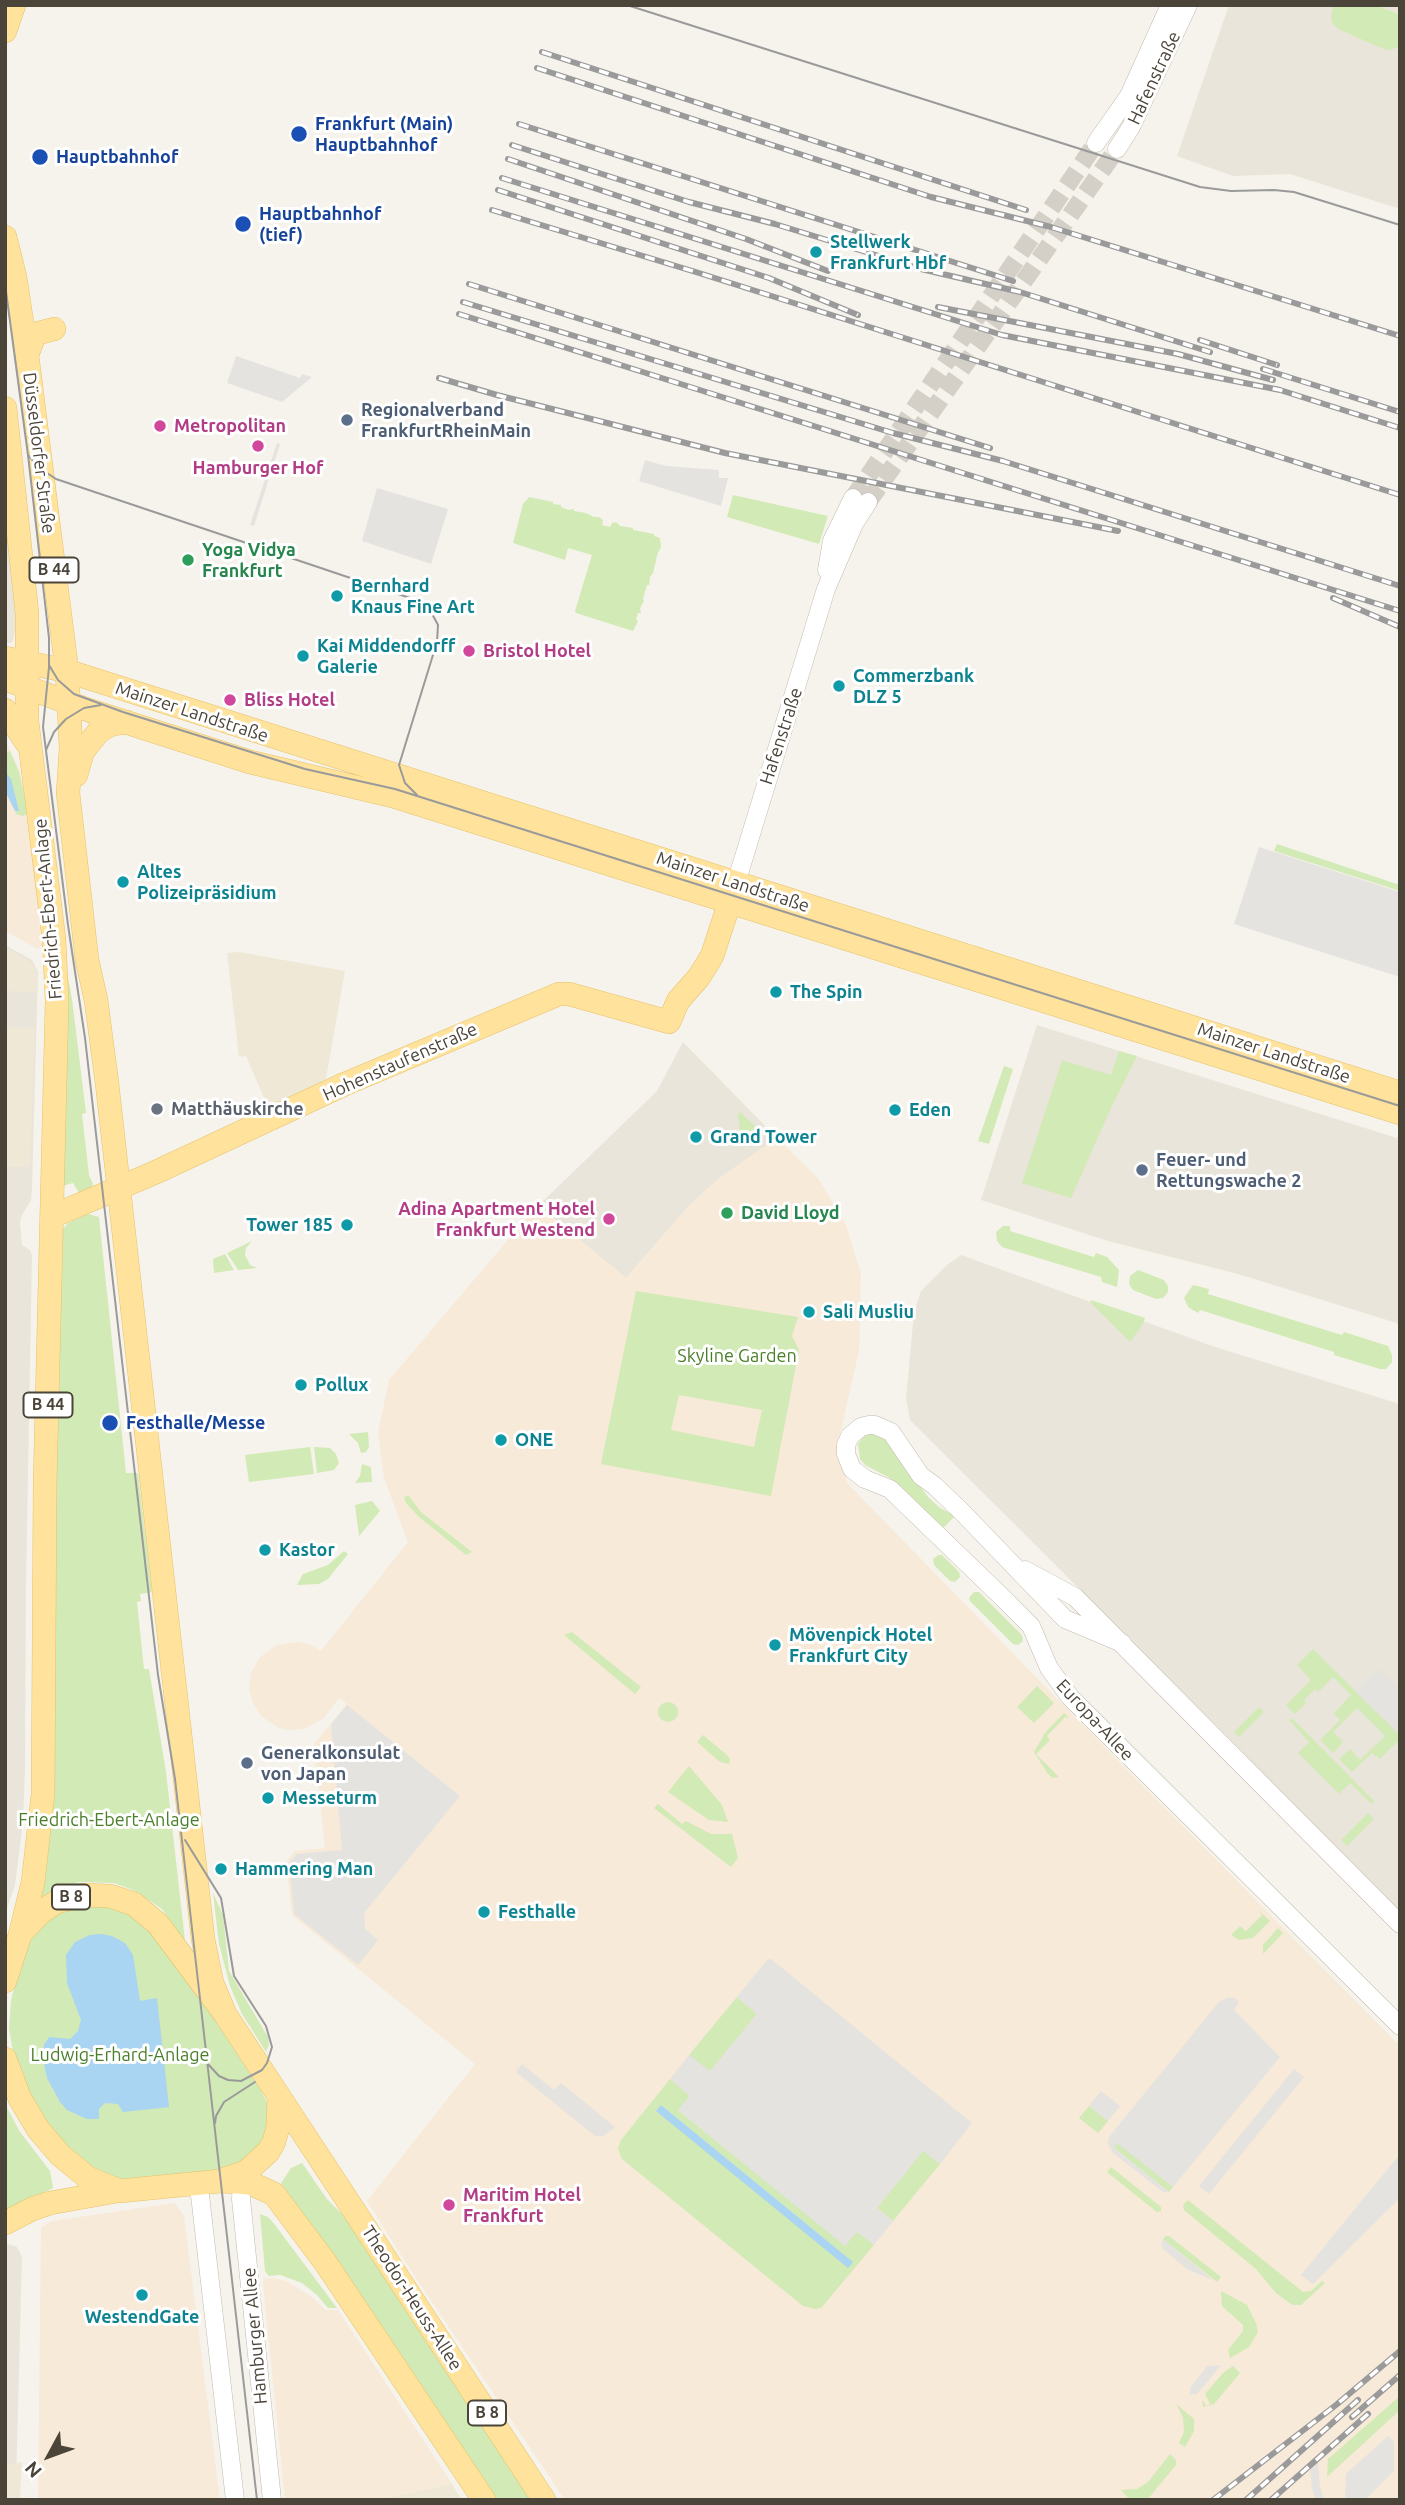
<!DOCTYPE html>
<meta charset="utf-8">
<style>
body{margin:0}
#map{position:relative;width:1405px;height:2505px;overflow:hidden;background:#f6f3ec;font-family:Ubuntu,sans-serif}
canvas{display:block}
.frame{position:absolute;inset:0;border:7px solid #4b4439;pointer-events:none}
.north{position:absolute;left:14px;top:2421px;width:70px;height:70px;-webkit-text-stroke:5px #fff;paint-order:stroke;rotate:229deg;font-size:19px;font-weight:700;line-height:28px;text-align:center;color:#4b4439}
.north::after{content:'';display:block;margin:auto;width:24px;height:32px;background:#4b4439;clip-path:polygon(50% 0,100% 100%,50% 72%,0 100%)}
</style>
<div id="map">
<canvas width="1405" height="2505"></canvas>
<div class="frame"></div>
<div class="north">N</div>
</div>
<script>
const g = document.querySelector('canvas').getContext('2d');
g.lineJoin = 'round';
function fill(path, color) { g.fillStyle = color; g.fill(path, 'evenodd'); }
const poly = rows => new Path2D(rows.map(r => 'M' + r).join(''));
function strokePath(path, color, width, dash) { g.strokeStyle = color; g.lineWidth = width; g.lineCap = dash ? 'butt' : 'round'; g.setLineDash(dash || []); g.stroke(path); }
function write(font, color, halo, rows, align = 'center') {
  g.font = font + ' Ubuntu,sans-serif'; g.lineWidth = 6; g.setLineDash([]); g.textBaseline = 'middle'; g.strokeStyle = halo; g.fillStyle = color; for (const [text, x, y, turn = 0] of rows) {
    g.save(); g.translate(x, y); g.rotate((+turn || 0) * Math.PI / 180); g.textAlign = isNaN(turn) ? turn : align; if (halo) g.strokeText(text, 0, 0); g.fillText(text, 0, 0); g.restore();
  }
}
fill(poly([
 [1229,5,1400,5,1400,209,1290,174,1233,176,1177,156],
 [5,440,17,620,13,641,10,643,5,643],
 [5,945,32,960,38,972,32,1188,31,1200,22,1215,20,1222,22,1245,30,1250,32,1255,26,1582,25,1768,23,1822,15,1885,5,1915],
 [1037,1025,1400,1139,1400,1324,1238,1274,1108,1241,981,1200],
 [683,1042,777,1138,717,1180,689,1206,626,1278,538,1206,657,1091],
 [961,1255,1215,1347,1400,1404,1400,1914,1235,1744,910,1420,906,1399,914,1312,921,1291,947,1265],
 [5,2243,17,2247,22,2257,16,2484,5,2500]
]), '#eae5da');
fill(poly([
 [5,739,20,772,29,813,45,942,38,949,5,931],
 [777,1138,818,1178,846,1225,861,1274,859,1351,839,1438,847,1483,1073,1715,1400,2046,1400,2500,565,2500,408,2266,367,2201,475,2064,292,1915,286,1862,295,1851,325,1848,314,1744,347,1704,339,1698,323,1719,304,1729,289,1730,279,1728,261,1716,253,1703,249,1689,251,1673,260,1657,277,1645,298,1642,311,1645,321,1651,408,1542,384,1478,378,1433,389,1380,529,1215,538,1206,626,1278,689,1206,717,1180],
 [175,2203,184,2216,220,2500,38,2500,41,2227,52,2221],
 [274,2278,286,2281,312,2297,326,2310,338,2310,452,2484,380,2500,285,2500,264,2294,263,2279]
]), '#f7ead8');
fill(poly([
 [5,947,33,964,37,973,37,992,5,991],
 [239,952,345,971,326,1078,322,1083,268,1107,246,1056,239,1057,227,953],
 [5,1027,35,1028,30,1167,5,1167],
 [22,2462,20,2500,5,2500,5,2465],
 [452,2484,462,2500,380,2500,383,2499]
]), '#efe8d6');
fill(poly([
 [1334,5,1375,5,1398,14,1400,45,1397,48,1386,50,1340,30,1332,23,1331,16],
 [733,495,828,516,819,544,727,517],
 [529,497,553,502,553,504,561,505,561,507,569,510,574,509,574,511,586,513,594,517,599,517,603,520,602,525,610,527,612,523,616,522,620,526,633,528,633,530,654,534,654,536,660,538,661,548,658,552,653,573,650,577,649,585,647,585,643,599,644,601,640,608,641,613,638,613,636,620,638,621,633,631,576,613,575,611,592,555,568,548,565,560,513,543,523,504],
 [10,751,19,772,28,813,23,816,16,814,5,772,7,752],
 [1277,844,1400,885,1400,891,1274,851],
 [62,945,72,999,86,1113,82,1114,89,1175,93,1184,92,1187,79,1193,73,1183,62,1186],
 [1119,1051,1137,1056,1111,1108,1071,1198,1022,1183,1062,1060,1111,1075],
 [1004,1066,1013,1069,989,1144,978,1141],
 [740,1112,757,1128,755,1135,751,1136,740,1130,738,1115],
 [88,1214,99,1217,126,1473,138,1473,152,1592,140,1594,141,1601,137,1602,144,1669,149,1669,166,1772,185,1941,162,1909,133,1890,114,1883,79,1882,53,1891,36,1900,52,1656,62,1230,68,1223],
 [1003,1226,1010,1226,1010,1231,1094,1257,1096,1253,1107,1257,1119,1270,1117,1287,1102,1282,1101,1277,1002,1247,997,1241,996,1232],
 [252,1241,246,1248,245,1255,250,1265,257,1268,238,1270,227,1253],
 [225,1254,234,1270,214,1273,213,1259],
 [1138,1270,1164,1280,1168,1286,1168,1292,1163,1298,1156,1299,1133,1290,1129,1284,1130,1276],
 [1193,1285,1209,1289,1208,1294,1342,1335,1344,1332,1388,1346,1392,1355,1392,1362,1386,1369,1380,1369,1334,1355,1334,1352,1200,1310,1198,1313,1188,1307,1184,1298],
 [636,1291,798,1317,792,1336,799,1350,771,1496,601,1464],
 [679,1395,762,1410,754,1447,671,1430],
 [1091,1300,1145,1318,1143,1324,1130,1342,1090,1302],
 [883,1431,927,1496,940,1508,955,1516,942,1529,890,1478,865,1465,860,1459,858,1444,863,1437,868,1433],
 [368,1432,369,1447,366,1452,361,1453,358,1443,349,1434],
 [310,1447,314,1474,249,1482,245,1455],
 [314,1447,330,1448,336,1454,339,1463,334,1470,317,1473],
 [362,1464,371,1467,372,1482,355,1483,360,1476],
 [408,1495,421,1512,472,1552,466,1555,418,1516,406,1503,404,1498],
 [372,1501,380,1511,359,1536,355,1505],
 [344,1551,348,1554,328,1579,319,1584,297,1585,303,1574,328,1565],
 [938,1555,942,1555,959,1572,960,1577,955,1582,950,1581,934,1565,933,1559],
 [974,1592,979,1592,1022,1635,1023,1641,1018,1645,1013,1644,970,1601,969,1598],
 [572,1632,641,1687,635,1694,564,1635],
 [1313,1649,1400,1735,1400,1744,1397,1742,1380,1759,1372,1753,1352,1772,1339,1759,1350,1749,1360,1760,1385,1736,1357,1708,1333,1732,1343,1742,1333,1753,1320,1740,1340,1720,1334,1713,1351,1695,1333,1677,1318,1692,1315,1689,1304,1700,1306,1703,1295,1714,1286,1705,1311,1680,1297,1665],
 [1037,1686,1054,1703,1034,1723,1017,1707],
 '658 1712a10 10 0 1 1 20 0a10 10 0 1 1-20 0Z',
 [1259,1707,1264,1712,1239,1737,1234,1732],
 [1064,1713,1069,1718,1065,1717,1047,1736,1050,1740,1036,1754,1059,1777,1053,1778,1048,1774,1034,1752,1045,1733],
 [1292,1718,1374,1801,1372,1804,1350,1783,1339,1794,1298,1753,1309,1742,1289,1720],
 [703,1735,727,1755,730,1759,729,1764,720,1762,697,1742],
 [689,1766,722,1805,728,1822,709,1820,668,1792],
 [658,1804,682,1824,686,1821,711,1834,732,1834,738,1858,731,1867,654,1808],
 [1368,1813,1374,1819,1347,1846,1341,1840],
 [213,1893,223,1915,229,1971,268,2037,269,2045,266,2052,242,2014,230,1986,219,1944],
 [94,1900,142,1918,203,2002,260,2089,268,2104,269,2132,247,2161,223,2170,126,2180,108,2176,84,2163,55,2134,28,2095,14,2057,9,2029,11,2000,27,1943,58,1909],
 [1259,1911,1270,1921,1253,1938,1239,1940,1231,1935,1240,1926,1246,1931,1262,1915],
 [1278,1928,1283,1933,1263,1954,1263,1945],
 [737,1997,757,2014,710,2072,689,2055],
 [670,2079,690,2096,679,2111,845,2245,857,2231,874,2245,821,2308,815,2309,803,2306,622,2159,618,2149,621,2140],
 [661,2105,853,2262,656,2111],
 [5,2104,20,2132,50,2171,53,2188,5,2211],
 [1089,2106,1108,2121,1098,2133,1079,2118],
 [1118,2142,1173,2187,1169,2192,1113,2147],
 [923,2150,940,2164,893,2221,877,2208],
 [302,2163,327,2199,355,2227,534,2500,493,2500,281,2183,291,2168],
 [1111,2167,1161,2207,1161,2211,1157,2212,1107,2172],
 [1188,2200,1303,2292,1311,2291,1322,2281,1325,2283,1301,2305,1293,2305,1288,2302,1276,2293,1256,2269,1184,2210,1183,2205],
 [260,2214,268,2217,275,2225,337,2308,328,2308,317,2295,302,2283,280,2275,269,2276,265,2271],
 [1166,2236,1169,2236,1221,2277,1217,2282,1163,2239],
 [1221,2291,1247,2305,1256,2323,1258,2332,1249,2347,1230,2358,1228,2350,1243,2331,1243,2325,1222,2306],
 [1233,2366,1240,2373,1214,2404,1203,2407,1202,2399,1206,2406,1210,2404,1205,2394,1223,2373],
 [1400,2396,1400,2410,1327,2477,1328,2459],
 [1176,2404,1194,2419,1194,2431,1185,2447,1179,2443,1184,2432,1183,2417],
 [1170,2454,1176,2460,1176,2465,1147,2500,1130,2500,1121,2490,1137,2489,1148,2482]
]), '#d2eab5');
fill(poly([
 [236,356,300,378,302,374,312,377,282,402,227,383],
 [277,443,280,444,254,526,250,525],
 [645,460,666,466,719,470,719,478,728,478,721,506,639,481],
 [377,488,448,509,431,564,362,541],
 [1259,847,1400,892,1400,977,1234,924],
 [1378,1669,1400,1690,1400,1735,1355,1691],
 [347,1705,460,1796,364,1913,365,1929,378,1940,358,1965,294,1914,289,1863,297,1854,342,1850,331,1724],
 [771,1959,972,2123,940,2164,923,2151,877,2208,893,2221,874,2245,857,2232,845,2246,678,2110,690,2096,670,2079,689,2055,710,2071,757,2014,737,1997,767,1960],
 [1229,1997,1234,1998,1239,2002,1234,2010,1280,2057,1173,2187,1117,2143,1114,2148,1169,2192,1163,2192,1112,2152,1108,2143,1109,2137,1219,2002],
 [522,2064,554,2090,561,2083,615,2127,603,2136,595,2136,516,2072],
 [1294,2069,1304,2077,1209,2194,1199,2186],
 [1101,2091,1120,2106,1108,2121,1089,2106],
 [1400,2154,1400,2198,1313,2284,1301,2275],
 [1163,2239,1213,2280,1188,2270,1163,2249,1161,2243],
 [1221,2365,1197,2394,1190,2395,1190,2388,1207,2366],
 [1388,2436,1394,2442,1394,2471,1365,2500,1345,2500,1346,2474],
 [1318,2462,1320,2487,1324,2500,1316,2500,1312,2489,1310,2467]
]), '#e5e3e0');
fill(poly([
 [5,772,11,779,19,811,15,811,5,791],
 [101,1934,112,1936,125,1943,133,1955,140,2001,157,1998,169,2107,123,2112,118,2104,105,2103,99,2109,99,2119,87,2119,67,2110,60,2102,47,2078,42,2054,44,2045,49,2037,70,2039,78,2031,81,2020,67,1983,66,1955,75,1942,90,1935],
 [661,2105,853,2262,848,2268,656,2111]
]), '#a9d4f2');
strokePath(poly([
 [853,498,1096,143],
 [868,502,1117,149]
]), '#d4d0c8', 18, [18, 9]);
const minor = poly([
 [1096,143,1129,96,1170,5],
 [1117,149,1131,127,1188,5],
 [827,570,832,541,853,498],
 [736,883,826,589,854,524,868,502],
 [1025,1570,1075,1597,1400,1924],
 [1122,1643,1065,1619,963,1513,935,1486,921,1476,891,1432,875,1425,869,1425,861,1427,850,1436,846,1445,846,1454,852,1469,865,1479,890,1489,1004,1599,1031,1626,1049,1668,1070,1697,1400,2026],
 [246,2172,242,2182,241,2199,272,2500],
 [194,2184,200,2195,235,2500]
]);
const major = poly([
 [5,31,14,5],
 [5,237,15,277,27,355,67,671,71,748,68,793,87,960,96,1000,107,1083,203,1939,212,1983,225,2014],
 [27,355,35,334,54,329],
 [5,408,27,613,27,721,54,939,57,1001,45,1483,43,1794,33,1882,20,1935,5,1981],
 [5,658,67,671,1400,1093],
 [5,679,88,710,250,762,393,796,1400,1113],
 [5,710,26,742],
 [76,775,83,751,99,731,112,724,127,722],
 [53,1216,154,1173,345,1084,559,994,569,994,669,1022,678,1001,699,977,712,956,734,889],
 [22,1932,40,1913,56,1902,84,1895,110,1896,134,1904,158,1924,225,2014,544,2500],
 [5,2059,20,2099,38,2129,60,2155,88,2178,120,2191,221,2181,250,2183,274,2194,325,2262,484,2500],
 [225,2179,246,2172,268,2152,274,2142,278,2127,279,2098],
 [5,2223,32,2209,50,2203,117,2191]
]);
strokePath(minor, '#c2bbae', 19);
strokePath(major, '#e6c16a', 24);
strokePath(minor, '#fff', 18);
strokePath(major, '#ffe39c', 23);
strokePath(poly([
 [627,5,1200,187,1231,191,1274,190,1294,192,1400,225],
 [5,284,28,455,49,638,49,667,43,727,68,925,85,1038,158,1675,175,1779,257,2500],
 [28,455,41,469,56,479,413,599,430,610,438,625,437,642,399,765,405,783,417,795],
 [49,665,58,680,74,694,123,712,305,769,395,789,1400,1106],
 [46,750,54,732,66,719,84,708,101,705],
 [185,1840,221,1898,234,1976,266,2026,272,2047,267,2063,262,2070,241,2081,228,2080,219,2076,207,2063],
 [215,2123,216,2116,224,2102,255,2082]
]), '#9a9a9a', 2);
const rail = poly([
 [542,52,1026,210],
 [537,68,931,197,1051,227,1400,336],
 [519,124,1013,281],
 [512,145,689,202,775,224,921,269,1020,292,1210,352],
 [508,159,746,239,828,271],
 [502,178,1002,335,1280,390,1400,428],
 [498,190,769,278,858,315],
 [492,210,699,273,1400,495],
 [469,284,990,448],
 [463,302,893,433,1003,461,1400,586],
 [938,307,1178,354,1273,380],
 [459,314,1400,611],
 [1200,340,1277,365],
 [1263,369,1400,412],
 [439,378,497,395,725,453,1118,531],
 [1333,598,1400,627],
 [1352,2417,1400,2375],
 [1213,2500,1336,2405,1400,2351],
 [1246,2500,1358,2400],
 [1271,2500,1368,2414]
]);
strokePath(rail, '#9a9a9a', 6);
strokePath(rail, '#fff', 3.5, [10]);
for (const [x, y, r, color] of [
 [299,134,9,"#1a4fb4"],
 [40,157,9,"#1a4fb4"],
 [243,224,9,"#1a4fb4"],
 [816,252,7,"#0f9aa8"],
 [347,420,7,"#5c6f8a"],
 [160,426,7,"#d1479c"],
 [258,446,7,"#d1479c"],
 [188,560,7,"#2e9e5b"],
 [337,596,7,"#0f9aa8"],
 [469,651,7,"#d1479c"],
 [303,656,7,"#0f9aa8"],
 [839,686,7,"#0f9aa8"],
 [230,700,7,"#d1479c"],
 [123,882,7,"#0f9aa8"],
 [776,992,7,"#0f9aa8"],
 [157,1109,7,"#6b7280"],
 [895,1110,7,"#0f9aa8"],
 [696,1137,7,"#0f9aa8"],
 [1142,1170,7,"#5c6f8a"],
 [727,1213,7,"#2e9e5b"],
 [609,1219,7,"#d1479c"],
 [347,1225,7,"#0f9aa8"],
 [809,1312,7,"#0f9aa8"],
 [301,1385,7,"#0f9aa8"],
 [110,1423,9,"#1a4fb4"],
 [501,1440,7,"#0f9aa8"],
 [265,1550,7,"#0f9aa8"],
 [775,1645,7,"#0f9aa8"],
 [247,1763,7,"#5c6f8a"],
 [268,1798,7,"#0f9aa8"],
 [221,1869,7,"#0f9aa8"],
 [484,1912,7,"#0f9aa8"],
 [449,2205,7,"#d1479c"],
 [142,2295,7,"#0f9aa8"]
]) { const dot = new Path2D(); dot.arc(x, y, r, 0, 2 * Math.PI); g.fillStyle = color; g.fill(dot); strokePath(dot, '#fff', 2.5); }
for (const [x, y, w] of [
 [54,570,49],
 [48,1405,49],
 [71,1897,38],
 [487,2413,38]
]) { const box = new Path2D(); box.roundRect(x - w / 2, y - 12.5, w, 25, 5); g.fillStyle = '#fff'; g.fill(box); strokePath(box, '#4b4439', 2); }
write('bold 16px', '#4b4439', null, [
 ["B 44",54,570],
 ["B 44",48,1405],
 ["B 8",71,1897],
 ["B 8",487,2413]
]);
write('18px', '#4b4439', '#fff', [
 ["Hafenstraße",1154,78,-65],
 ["Düsseldorfer Straße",39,453,83],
 ["Mainzer Landstraße",192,712,18],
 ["Hafenstraße",781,736,-72],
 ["Mainzer Landstraße",733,882,18],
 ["Friedrich-Ebert-Anlage",48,909,-95],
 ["Mainzer Landstraße",1274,1053,18],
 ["Hohenstaufenstraße",400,1062,-24],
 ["Europa-Allee",1095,1720,47],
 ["Theodor-Heuss-Allee",412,2298,57],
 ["Hamburger Allee",255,2336,-95]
]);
write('bold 18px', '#164399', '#fff', [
 ["Frankfurt (Main)",315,124],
 ["Hauptbahnhof",315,145],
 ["Hauptbahnhof",56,157],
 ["Hauptbahnhof",259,214],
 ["(tief)",259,235],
 ["Festhalle/Messe",126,1423]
], 'left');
write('bold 18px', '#0d838f', '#fff', [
 ["Stellwerk",830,242],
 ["Frankfurt Hbf",830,263],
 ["Bernhard",351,586],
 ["Knaus Fine Art",351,607],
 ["Kai Middendorff",317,646],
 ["Galerie",317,667],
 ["Commerzbank",853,676],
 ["DLZ 5",853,697],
 ["Altes",137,872],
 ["Polizeipräsidium",137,893],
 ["The Spin",790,992],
 ["Eden",909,1110],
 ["Grand Tower",710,1137],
 ["Tower 185",333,1225,"right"],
 ["Sali Musliu",823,1312],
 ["Pollux",315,1385],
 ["ONE",515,1440],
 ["Kastor",279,1550],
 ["Mövenpick Hotel",789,1635],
 ["Frankfurt City",789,1656],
 ["Messeturm",282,1798],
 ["Hammering Man",235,1869],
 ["Festhalle",498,1912],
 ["WestendGate",142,2317,"center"]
], 'left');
write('bold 18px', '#4e5e75', '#fff', [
 ["Regionalverband",361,410],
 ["FrankfurtRheinMain",361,431],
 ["Feuer- und",1156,1160],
 ["Rettungswache 2",1156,1181],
 ["Generalkonsulat",261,1753],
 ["von Japan",261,1774]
], 'left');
write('bold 18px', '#b23c85', '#fff', [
 ["Metropolitan",174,426],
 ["Hamburger Hof",258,468,"center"],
 ["Bristol Hotel",483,651],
 ["Bliss Hotel",244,700],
 ["Adina Apartment Hotel",595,1209,"right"],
 ["Frankfurt Westend",595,1230,"right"],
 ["Maritim Hotel",463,2195],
 ["Frankfurt",463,2216]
], 'left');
write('bold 18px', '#27864d', '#fff', [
 ["Yoga Vidya",202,550],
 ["Frankfurt",202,571],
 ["David Lloyd",741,1213]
], 'left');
write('bold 18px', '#5b616d', '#fff', [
 ["Matthäuskirche",171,1109]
], 'left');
write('18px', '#4a7f2a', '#fff', [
 ["Skyline Garden",737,1356],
 ["Friedrich-Ebert-Anlage",109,1820],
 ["Ludwig-Erhard-Anlage",120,2055]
]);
</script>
